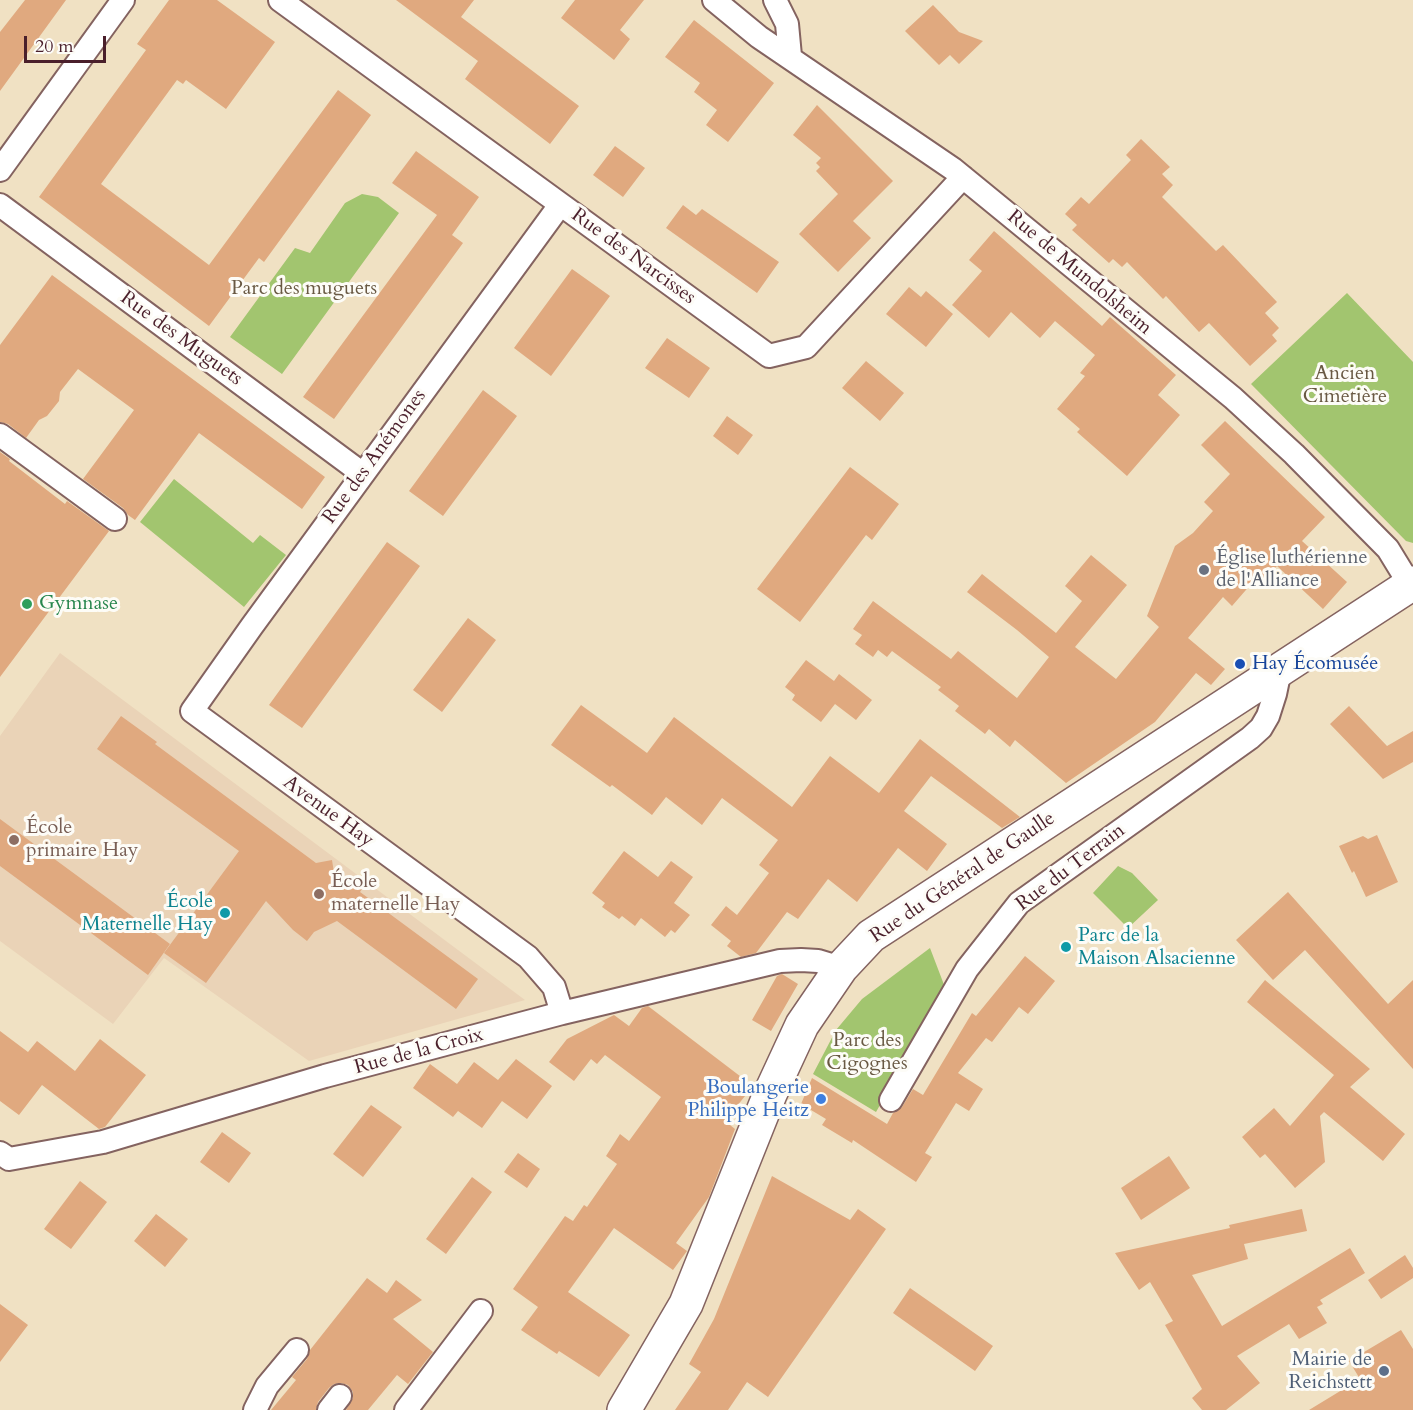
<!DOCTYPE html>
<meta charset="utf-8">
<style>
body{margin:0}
#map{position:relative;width:1413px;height:1410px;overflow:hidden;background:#f0e1c3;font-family:Cardo,serif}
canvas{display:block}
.scale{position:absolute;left:24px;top:36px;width:82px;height:27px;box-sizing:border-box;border:3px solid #4a1f2b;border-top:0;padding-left:8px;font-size:18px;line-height:21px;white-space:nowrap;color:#4a1f2b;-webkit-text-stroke:4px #fdfcf7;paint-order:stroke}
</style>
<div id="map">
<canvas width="1413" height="1410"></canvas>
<div class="scale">20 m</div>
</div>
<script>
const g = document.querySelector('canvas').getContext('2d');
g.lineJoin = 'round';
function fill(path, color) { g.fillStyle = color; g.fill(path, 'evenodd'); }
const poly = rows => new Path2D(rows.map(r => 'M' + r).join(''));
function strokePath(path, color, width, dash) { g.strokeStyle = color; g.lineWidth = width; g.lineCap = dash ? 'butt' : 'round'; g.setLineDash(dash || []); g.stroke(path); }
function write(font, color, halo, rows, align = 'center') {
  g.font = font + ' Cardo,serif'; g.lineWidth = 6; g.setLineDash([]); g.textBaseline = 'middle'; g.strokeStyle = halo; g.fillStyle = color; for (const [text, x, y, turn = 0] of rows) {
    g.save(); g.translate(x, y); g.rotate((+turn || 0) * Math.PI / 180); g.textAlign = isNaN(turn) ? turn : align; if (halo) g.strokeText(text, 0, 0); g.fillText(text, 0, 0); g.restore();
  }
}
fill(poly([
 [60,653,525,1000,309,1061,164,958,113,1024,0,941,0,736]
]), '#ead3b7');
fill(poly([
 [362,194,378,197,399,213,282,374,230,337,295,248,310,253,345,203],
 [1347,293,1413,362,1413,543,1406,541,1251,384],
 [174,479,253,543,260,535,286,555,244,607,140,522],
 [1118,866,1132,873,1158,900,1128,928,1093,893],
 [930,948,946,990,876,1112,813,1074,836,1030,862,999]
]), '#a2c56f');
fill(poly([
 [25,0,66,0,0,91,0,32],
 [169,0,217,0,275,42,226,109,186,80,183,84,177,80,101,184,209,265,338,90,371,115,264,262,259,258,209,326,39,197,146,50,137,44],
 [396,0,474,0,461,17,579,106,550,144,465,79,478,61],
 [575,0,644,0,620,30,630,39,614,60,561,18],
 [933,5,959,32,983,41,959,64,950,55,939,65,905,31],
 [694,20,774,83,728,142,706,125,717,110,694,92,700,83,665,57],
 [817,105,893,181,853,221,871,238,838,272,799,234,838,194,816,171,820,167,816,163,821,158,793,135],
 [1141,139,1170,167,1162,174,1173,185,1162,197,1216,251,1223,245,1277,302,1265,313,1279,328,1272,335,1277,341,1250,366,1209,323,1199,332,1166,296,1163,299,1127,262,1122,267,1113,259,1109,263,1072,230,1077,225,1065,214,1081,197,1089,204,1131,160,1126,155],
 [615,146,645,168,623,197,593,175],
 [416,151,479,197,452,235,463,243,334,419,303,397,437,215,392,183],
 [683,205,696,215,702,209,779,262,757,293,666,228],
 [994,231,1102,326,1110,317,1176,375,1158,395,1180,415,1127,476,1077,432,1080,429,1057,409,1085,376,1080,373,1095,355,1055,321,1040,338,1011,312,989,338,952,305,982,271,969,260],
 [572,269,610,296,551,376,514,348],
 [52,275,325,477,302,509,199,433,135,520,128,515,123,508,83,479,134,410,78,369,60,392,59,401,47,416,39,420,26,438,8,424,0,422,0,345],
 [909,287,921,297,926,291,953,314,926,347,886,314],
 [667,338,710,368,689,398,645,368],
 [866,361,904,393,880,421,842,388],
 [483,390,517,416,443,516,409,491],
 [727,416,753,435,738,455,713,436],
 [1225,421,1325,517,1302,541,1347,582,1323,609,1277,566,1257,587,1252,583,1232,606,1223,597,1188,638,1225,669,1211,685,1196,673,1155,722,1066,783,1015,740,1010,747,989,729,985,734,955,711,959,706,938,690,941,687,892,651,887,657,878,650,873,657,855,644,862,635,853,629,873,601,951,659,958,651,1017,698,1049,657,1017,630,967,592,982,574,1056,633,1082,601,1065,586,1091,555,1127,585,1075,647,1116,679,1159,627,1147,616,1175,546,1193,533,1213,511,1204,502,1230,474,1201,445],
 [0,452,10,459,9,461,65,504,67,501,109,531,0,677],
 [850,467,899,504,872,540,866,535,800,622,757,589],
 [387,542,420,566,302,728,269,705],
 [468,618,496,640,442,712,413,690],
 [806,660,834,681,839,674,872,700,856,720,835,704,821,722,792,700,795,695,785,687],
 [581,705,647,753,674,717,792,807,830,756,879,793,920,739,1020,817,1002,828,931,776,904,811,947,844,927,871,898,848,857,902,828,879,798,919,787,912,756,953,741,957,727,946,731,941,711,925,726,906,737,915,769,873,759,865,778,840,722,798,702,825,666,797,652,815,612,785,610,787,551,745],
 [1349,706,1387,746,1413,731,1413,762,1383,779,1330,724],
 [121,716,157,742,155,744,316,863,332,860,334,873,362,889,360,892,478,979,456,1009,337,921,314,932,307,941,293,930,266,901,206,983,164,953,239,851,97,749],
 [0,819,170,944,148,975,0,866],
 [1377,835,1398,882,1366,897,1354,871,1352,873,1339,846,1363,836,1368,839],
 [624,851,658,877,671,861,693,877,674,903,690,915,675,933,671,930,665,937,641,918,635,926,622,916,619,919,602,907,605,903,592,893],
 [1288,892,1388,1004,1413,980,1413,1069,1305,950,1273,980,1236,940],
 [1025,956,1055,981,1028,1014,1019,1007,992,1042,986,1038,958,1073,983,1089,969,1111,956,1103,925,1153,932,1157,916,1182,853,1140,852,1143,822,1125,826,1119,801,1104,812,1078,887,1124,893,1113,902,1107,913,1089,923,1095,972,1013,976,1016],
 [782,974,798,984,771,1031,752,1020,777,976],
 [1265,980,1370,1069,1350,1087,1405,1134,1383,1161,1324,1112,1320,1116,1325,1162,1295,1188,1265,1154,1260,1158,1242,1137,1274,1108,1290,1126,1334,1075,1247,1002],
 [648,1006,753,1086,725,1121,735,1129,709,1197,676,1243,687,1251,673,1270,614,1228,568,1292,630,1335,599,1377,559,1351,557,1354,521,1330,538,1307,513,1289,565,1216,573,1221,584,1205,587,1207,617,1164,606,1156,620,1134,629,1141,661,1097,605,1055,597,1064,591,1059,574,1081,549,1062,567,1039,614,1015,629,1026,642,1008],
 [0,1031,28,1052,37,1041,75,1071,100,1039,146,1075,105,1127,99,1129,42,1085,19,1115,0,1101],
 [516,1059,552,1086,527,1119,502,1101,482,1128,458,1111,453,1117,413,1088,430,1064,457,1084,474,1062,498,1080],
 [371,1105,402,1127,363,1177,333,1154],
 [222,1132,251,1153,229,1183,200,1162],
 [518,1153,540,1169,527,1188,504,1172],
 [1169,1156,1190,1188,1141,1220,1121,1188],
 [772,1176,850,1220,858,1209,886,1229,768,1397,747,1382,728,1410,675,1410,701,1372,689,1364,714,1319],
 [472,1177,492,1192,446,1254,426,1239],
 [80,1181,107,1202,71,1249,44,1229],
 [1302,1209,1307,1231,1244,1244,1248,1259,1192,1275,1222,1326,1350,1248,1365,1273,1320,1300,1323,1304,1317,1307,1327,1323,1299,1339,1289,1324,1237,1356,1260,1383,1226,1410,1202,1410,1192,1398,1202,1389,1165,1325,1173,1321,1150,1282,1139,1290,1115,1253,1230,1228,1229,1225],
 [156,1214,188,1239,165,1267,134,1241],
 [1405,1255,1413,1268,1413,1278,1381,1299,1368,1280],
 [367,1278,387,1293,396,1280,422,1300,393,1319,433,1352,408,1384,397,1375,368,1410,346,1410,353,1398,353,1392,348,1385,341,1383,334,1384,329,1388,318,1402,316,1410,271,1410,296,1380,292,1377,307,1359,310,1350],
 [910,1288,993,1346,975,1371,893,1313],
 [0,1304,28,1325,0,1362],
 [1401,1330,1413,1349,1413,1410,1309,1410,1360,1379,1349,1361]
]), '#e0a97f');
const street = poly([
 [280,0,769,356,806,347,963,177],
 [714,0,759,37,953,169,1233,398,1294,454,1388,549,1410,585],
 [775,0,787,24,790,56],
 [0,170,123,0],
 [0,205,363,474],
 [560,205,252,626,192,711,528,957,554,987,562,1013],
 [0,435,115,519],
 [891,1100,967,969,1019,903,1250,738,1261,728,1268,716,1275,694,1280,670],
 [0,1153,9,1159,103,1142,325,1076,562,1013,780,961,801,960,818,961,841,968],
 [255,1410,267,1386,297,1350],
 [329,1410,340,1396],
 [406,1410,481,1311]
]);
const secondary = poly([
 [624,1410,686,1304,770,1094,802,1025,841,968,871,936,1413,583]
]);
strokePath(street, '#846360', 26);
strokePath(secondary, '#846360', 36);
strokePath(street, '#fff', 22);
strokePath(secondary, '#fff', 33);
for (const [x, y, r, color] of [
 [1204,570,6,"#6b7280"],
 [27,604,6,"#2e9e5b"],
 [1240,664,6,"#1a4fb4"],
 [14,840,6,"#8d6e63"],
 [319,894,6,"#8d6e63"],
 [225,913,6,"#0f9aa8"],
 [1066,947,6,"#0f9aa8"],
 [821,1099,6,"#3f7fe0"],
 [1384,1371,6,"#5c6f8a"]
]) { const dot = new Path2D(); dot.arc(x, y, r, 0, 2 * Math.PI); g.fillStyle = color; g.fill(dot); strokePath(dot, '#fdfcf7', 2); }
write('20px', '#4a1f2b', '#fdfcf7', [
 ["Rue des Narcisses",633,257,36],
 ["Rue de Mundolsheim",1079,273,40],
 ["Rue des Muguets",181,339,36],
 ["Rue des Anémones",375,457,-54],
 ["Avenue Hay",328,812,36],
 ["Rue du Terrain",1071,868,-37],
 ["Rue du Général de Gaulle",963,878,-34],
 ["Rue de la Croix",419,1052,-15]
]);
write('20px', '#695943', '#fdfcf7', [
 ["Parc des muguets",304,289],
 ["Ancien",1345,374],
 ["Cimetière",1345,397],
 ["Parc des",867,1041],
 ["Cigognes",867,1064]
]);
write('20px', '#5b616d', '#fdfcf7', [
 ["Église luthérienne",1216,558],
 ["de l'Alliance",1216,581]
], 'left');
write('20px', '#27864d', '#fdfcf7', [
 ["Gymnase",39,604]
], 'left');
write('20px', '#164399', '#fdfcf7', [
 ["Hay Écomusée",1252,664]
], 'left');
write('20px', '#785e54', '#fdfcf7', [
 ["École",26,828],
 ["primaire Hay",26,851],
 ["École",331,882],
 ["maternelle Hay",331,905]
], 'left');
write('20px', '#0d838f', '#fdfcf7', [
 ["École",213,902],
 ["Maternelle Hay",213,925],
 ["Parc de la",1078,936,"left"],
 ["Maison Alsacienne",1078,959,"left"]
], 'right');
write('20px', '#366cbe', '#fdfcf7', [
 ["Boulangerie",809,1088],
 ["Philippe Heitz",809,1111]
], 'right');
write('20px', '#4e5e75', '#fdfcf7', [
 ["Mairie de",1372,1360],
 ["Reichstett",1372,1383]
], 'right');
</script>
